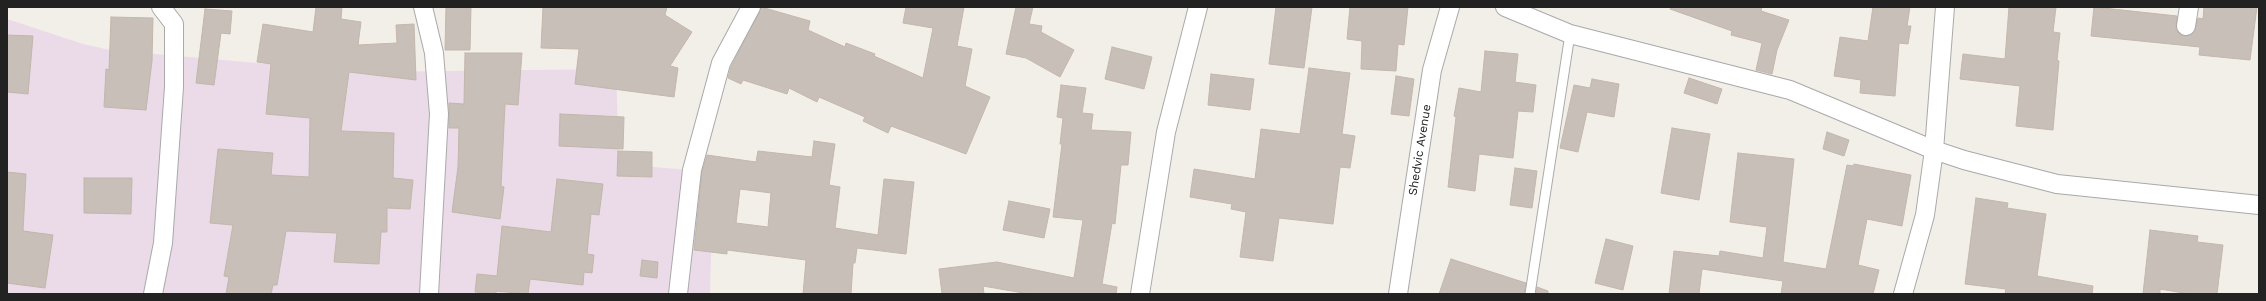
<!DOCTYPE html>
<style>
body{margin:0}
#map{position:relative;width:2266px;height:301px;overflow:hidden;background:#f2efe9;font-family:"Work Sans",sans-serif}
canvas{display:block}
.frame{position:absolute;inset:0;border:8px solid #222;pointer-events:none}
</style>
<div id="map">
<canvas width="2266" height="301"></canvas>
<div class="frame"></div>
</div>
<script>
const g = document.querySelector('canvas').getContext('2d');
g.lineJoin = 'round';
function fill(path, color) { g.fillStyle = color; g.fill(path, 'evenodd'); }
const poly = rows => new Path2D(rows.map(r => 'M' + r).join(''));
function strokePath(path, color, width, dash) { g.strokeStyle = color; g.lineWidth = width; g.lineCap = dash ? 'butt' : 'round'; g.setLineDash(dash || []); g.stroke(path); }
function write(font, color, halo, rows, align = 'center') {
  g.font = font + ' "Work Sans",sans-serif'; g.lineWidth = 4; g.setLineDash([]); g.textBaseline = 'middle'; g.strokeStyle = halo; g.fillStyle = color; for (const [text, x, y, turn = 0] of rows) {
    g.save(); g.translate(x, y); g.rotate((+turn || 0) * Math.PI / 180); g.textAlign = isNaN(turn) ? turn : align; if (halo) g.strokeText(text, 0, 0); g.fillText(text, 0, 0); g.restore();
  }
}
fill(poly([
 [7,19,83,44,110,50,359,72,616,69,619,164,713,172,710,294,7,294]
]), '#ebdbe8');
const building = poly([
 [316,7,342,7,341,19,361,22,358,45,397,43,396,25,414,24,416,80,349,72,341,131,394,133,393,178,413,180,410,209,387,208,387,232,381,232,379,264,334,262,337,233,286,231,277,285,273,285,271,294,226,294,229,277,224,276,233,225,210,223,218,149,273,153,271,175,309,177,310,118,266,114,271,64,257,62,263,24,313,32,316,7],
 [446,7,471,7,470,50,445,50,446,7],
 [543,7,667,7,665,15,692,32,670,66,678,68,674,97,575,84,579,49,541,48,543,7],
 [761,7,810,21,808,30,845,47,846,43,875,54,874,56,923,78,933,28,903,23,906,7,964,7,957,46,972,49,965,86,990,97,966,154,891,126,888,133,863,121,865,117,819,97,817,102,789,88,787,94,743,80,741,84,728,78,731,67,761,7],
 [1016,7,1033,7,1029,24,1042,26,1041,32,1074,50,1060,77,1026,58,1006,54,1016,7],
 [1276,7,1312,7,1304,68,1269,64,1276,7],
 [1350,7,1408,7,1404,45,1398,44,1396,71,1361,69,1362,41,1347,39,1350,7],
 [1671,7,1762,7,1761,11,1789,20,1777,50,1772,74,1756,70,1762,43,1731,35,1732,31,1670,9,1671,7],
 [1873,7,1910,7,1907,26,1911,26,1908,44,1899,43,1895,96,1860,93,1861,80,1834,76,1840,37,1868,41,1873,7],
 [2009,7,2056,7,2053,32,2060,33,2057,60,2059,61,2053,130,2016,126,2020,86,1960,79,1963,54,2005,59,2009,7],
 [2094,7,2177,16,2176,29,2180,34,2185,36,2194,32,2198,18,2203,19,2204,7,2257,7,2250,60,2199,55,2200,47,2091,36,2094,7],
 [205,9,232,11,230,34,221,33,214,85,196,83,205,9],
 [111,17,153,18,152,61,146,110,104,107,106,69,109,70,111,17],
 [7,35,33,36,28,94,7,92,7,35],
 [1112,47,1152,57,1144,89,1105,79,1112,47],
 [1485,51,1518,54,1515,82,1536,85,1533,112,1518,111,1513,158,1479,154,1475,191,1448,187,1456,117,1454,116,1459,88,1481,92,1485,51],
 [465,53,522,53,518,105,505,104,501,186,504,187,500,219,452,212,458,167,459,128,449,128,449,103,464,104,465,53],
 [1309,68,1350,73,1342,134,1355,136,1350,168,1340,167,1333,224,1279,218,1273,261,1240,257,1246,212,1231,209,1232,204,1190,197,1194,169,1255,179,1261,129,1300,134,1309,68],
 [1211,74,1254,79,1250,110,1208,105,1211,74],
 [1396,76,1414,79,1409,116,1391,114,1396,76],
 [1689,78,1722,89,1717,104,1684,93,1689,78],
 [1592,79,1619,84,1614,117,1587,112,1578,152,1560,148,1574,85,1590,88,1592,79],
 [1061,85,1086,88,1082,113,1093,114,1091,130,1131,132,1128,165,1121,165,1115,224,1112,223,1102,284,1117,287,1116,294,1029,294,983,286,984,294,942,294,939,269,997,262,1074,278,1083,220,1053,217,1062,144,1060,144,1063,118,1057,117,1061,85],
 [560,114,624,117,623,149,559,146,560,114],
 [1672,128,1710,134,1699,200,1661,193,1672,128],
 [1827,132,1849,140,1844,156,1823,149,1827,132],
 [814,141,835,144,829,185,840,187,835,228,878,235,884,179,914,182,906,254,857,248,855,263,853,263,851,294,803,294,806,260,727,250,727,254,694,250,702,172,707,155,756,162,758,151,812,157,814,141],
 [740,189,771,193,768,227,736,223,740,189],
 [618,151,652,152,652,177,617,176,618,151],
 [1738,153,1794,159,1783,262,1826,269,1847,165,1853,166,1854,164,1911,175,1902,226,1867,219,1858,265,1879,270,1873,294,1781,294,1783,281,1702,269,1699,294,1669,294,1674,251,1719,256,1720,251,1763,258,1767,227,1730,222,1738,153],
 [1515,168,1537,171,1532,208,1510,205,1515,168],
 [7,172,26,174,23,231,53,235,45,288,7,283,7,172],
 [84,178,132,178,131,214,84,213,84,178],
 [557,179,603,184,599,215,591,214,587,254,594,255,592,273,584,272,583,285,530,279,528,294,496,291,496,294,475,292,477,274,497,276,502,226,551,232,557,179],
 [1976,198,2008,203,2007,208,2046,214,2037,276,2093,286,2092,294,2005,294,2006,289,1965,284,1976,198],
 [1009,201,1050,209,1044,238,1003,230,1009,201],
 [2150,230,2198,236,2197,242,2223,245,2217,294,2189,294,2160,289,2160,294,2143,294,2150,230],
 [1606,239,1633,246,1623,290,1595,283,1606,239],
 [1451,259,1526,283,1524,294,1439,294,1451,259],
 [642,260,658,262,657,278,640,276,642,260],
 [1537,287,1548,291,1548,294,1536,294,1537,287]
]);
fill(building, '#c7bfb8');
strokePath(building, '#c4b6ab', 1);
const service = poly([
 [1530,294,1570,34]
]);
const minor = poly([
 [423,7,434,53,439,114,429,294],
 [1505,7,1570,34,1790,90,1934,150,1964,160,2057,184,2259,205],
 [2186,26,2189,7],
 [153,294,163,243,174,87,174,24,161,7],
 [678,294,692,170,721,63,751,7],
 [1140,294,1166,132,1198,7],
 [1398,294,1432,70,1450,7],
 [1903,294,1925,215,1934,150,1945,7]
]);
strokePath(service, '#a9a9a9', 11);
strokePath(minor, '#a9a9a9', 20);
strokePath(service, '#fff', 9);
strokePath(minor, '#fff', 18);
write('12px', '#222', '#fff', [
 ["Shedvic Avenue",1420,150,-81]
]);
</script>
